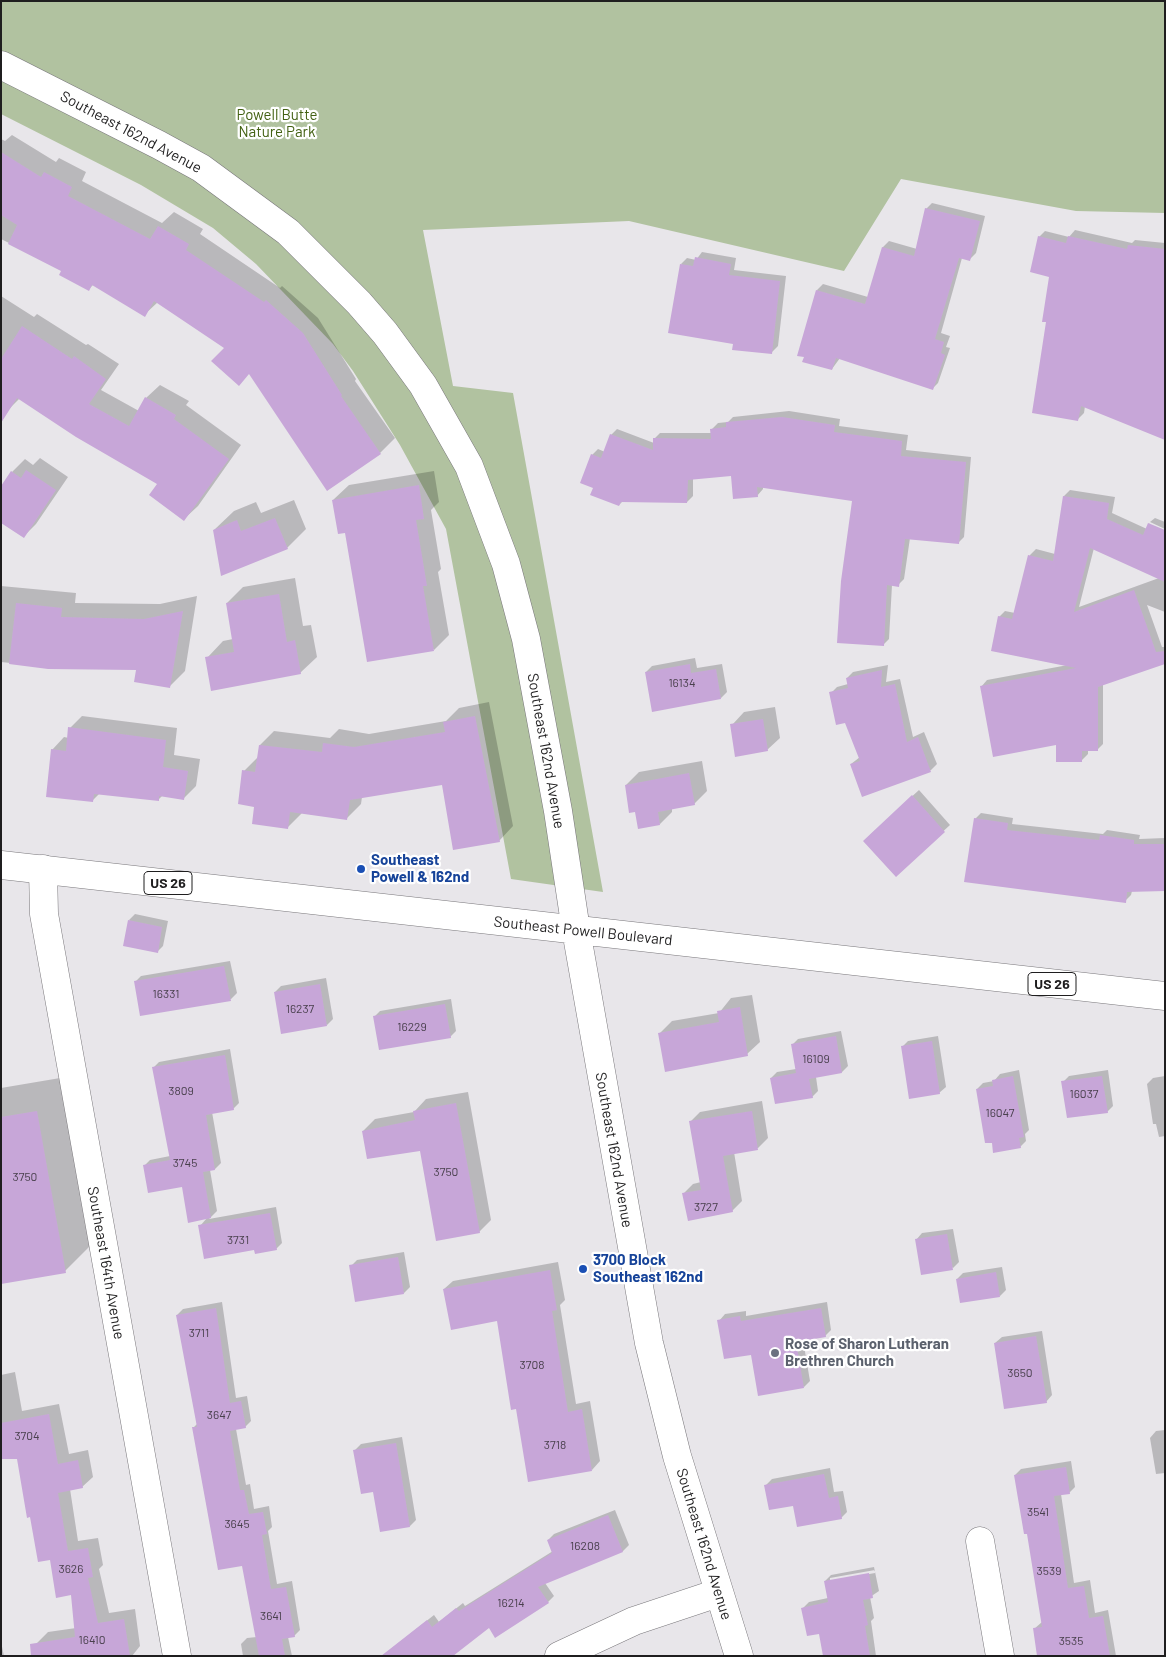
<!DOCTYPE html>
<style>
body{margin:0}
#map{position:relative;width:1166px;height:1657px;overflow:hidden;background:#e8e6ea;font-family:Barlow,sans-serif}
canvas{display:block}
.frame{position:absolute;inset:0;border:2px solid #1f1e1f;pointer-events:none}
</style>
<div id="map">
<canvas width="1166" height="1657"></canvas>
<div class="frame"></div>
</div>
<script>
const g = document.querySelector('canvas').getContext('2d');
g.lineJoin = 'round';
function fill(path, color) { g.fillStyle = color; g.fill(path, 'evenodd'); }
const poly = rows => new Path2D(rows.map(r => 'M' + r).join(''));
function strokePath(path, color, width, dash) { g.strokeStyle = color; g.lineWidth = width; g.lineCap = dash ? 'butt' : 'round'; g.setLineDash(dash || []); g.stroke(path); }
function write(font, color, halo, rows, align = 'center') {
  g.font = font + ' Barlow,sans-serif'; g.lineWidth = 4.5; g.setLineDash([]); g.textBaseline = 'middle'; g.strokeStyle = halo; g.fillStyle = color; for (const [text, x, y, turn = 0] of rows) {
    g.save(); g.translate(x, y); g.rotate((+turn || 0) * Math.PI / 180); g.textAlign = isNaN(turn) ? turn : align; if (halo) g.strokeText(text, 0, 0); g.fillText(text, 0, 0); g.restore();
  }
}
fill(poly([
 [1,1,1165,1,1165,213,1076,211,901,179,844,271,629,221,423,230,453,386,513,393,603,892,511,879,446,529,400,445,353,371,333,344,256,264,213,228,141,185,1,114]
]), '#b1c2a0');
fill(poly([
 [12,135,56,162,59,158,86,172,82,181,162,223,174,212,203,229,200,234,280,288,282,286,318,318,356,379,355,381,395,438,380,453,250,373,226,347,158,302,144,315,93,285,89,289,63,270,1,239,1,139,5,141],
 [932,203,985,216,976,253,970,259,962,258,941,333,950,336,946,347,950,348,938,383,932,389,840,358,832,369,817,290,823,284,868,297,883,247,889,241,917,249,926,209],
 [1075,230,1132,243,1135,240,1165,243,1165,364,1085,406,1084,413,1078,419,1047,321,1051,276,1039,237,1045,231,1069,237],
 [702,252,736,258,734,270,786,276,778,346,772,352,734,343,681,264,687,258,696,260],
 [1,296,34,317,37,314,86,345,88,344,119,364,101,390,139,411,146,398,160,385,189,401,186,405,241,445,198,506,184,519,158,484,20,398,7,411,1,407],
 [789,411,840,419,839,426,908,435,906,450,971,457,964,537,958,543,910,538,904,579,898,585,892,585,889,639,883,645,853,500,763,487,763,489,757,496,732,475,693,478,693,496,687,502,623,501,619,505,594,487,592,455,598,449,605,452,611,435,617,429,654,443,654,439,660,433,712,433,712,429,718,423,728,422,733,417],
 [40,458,68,477,36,524,24,536,12,472,25,459,33,465],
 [434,471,439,502,431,510,441,569,438,572,449,635,434,650,346,532,333,500,349,485],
 [1070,490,1115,497,1112,513,1147,529,1150,523,1150,525,1165,532,1165,612,1147,605,1162,647,1165,647,1165,663,1103,684,1103,744,1097,750,1088,750,1088,754,1082,760,981,687,987,680,1068,665,999,617,1005,611,1015,613,1030,555,1036,549,1055,554,1064,496],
 [1094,548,1159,578,1079,607],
 [294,500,306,529,287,548,214,530,234,511,256,502,261,513],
 [1155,518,1165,522,1165,529,1150,522],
 [295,578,303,626,311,625,317,657,300,673,207,658,223,641,233,639,227,603,243,587],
 [1,586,76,593,75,603,160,604,197,596,185,671,170,686,138,669,48,667,1,662],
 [695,658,697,668,722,664,727,692,721,698,646,672,652,666],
 [888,665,886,682,900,679,913,737,924,732,937,764,931,770,863,796,851,764,860,757,846,721,831,693,837,687,848,684,847,678,853,672],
 [489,702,513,826,499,841,443,783,362,797,361,804,346,819,302,813,287,828,255,806,244,771,258,757,260,745,274,731,330,738,339,729,369,734,446,721,459,708],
 [775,707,780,738,767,750,732,725,744,712],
 [82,716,177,728,174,755,200,759,196,786,184,798,163,795,158,800,100,793,93,800,52,750,64,737,69,738,70,728],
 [702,761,707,791,694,804,672,808,672,812,660,824,636,810,626,785,639,772],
 [919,790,950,825,896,875,870,835],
 [981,813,1013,818,1012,824,1103,834,1107,830,1140,835,1139,839,1165,838,1165,890,1132,891,1131,895,1125,901,975,819],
 [135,914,168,921,163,946,157,952,129,920],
 [230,961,237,993,231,999,141,1015,135,982,141,976],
 [326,978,333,1019,327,1025,275,992,281,986],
 [752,995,760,1042,747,1054,659,1034,672,1021,719,1013,731,998],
 [451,999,456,1031,450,1037,374,1017,380,1011],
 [841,1031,848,1066,842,1072,816,1077,818,1091,812,1097,771,1078,777,1072,796,1069,792,1045,798,1039],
 [938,1036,946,1087,939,1093,902,1047,908,1041],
 [230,1049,239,1103,233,1109,212,1112,221,1163,215,1169,210,1170,217,1211,209,1219,276,1207,282,1243,276,1249,255,1249,200,1226,207,1218,183,1185,144,1166,150,1160,170,1156,153,1068,159,1062],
 [1019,1070,1029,1130,1025,1134,1026,1141,1020,1147,993,1141,977,1089,983,1083,994,1081,1000,1074],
 [1108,1070,1113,1106,1107,1112,1063,1082,1069,1076],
 [72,1076,100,1236,65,1271,1,1283,1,1088],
 [1165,1076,1165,1136,1159,1137,1156,1124,1153,1124,1147,1084,1153,1078],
 [468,1092,491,1220,479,1232,421,1150,363,1131,375,1119,414,1112,426,1099],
 [762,1101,768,1138,758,1148,734,1152,742,1201,732,1211,683,1194,693,1184,701,1182,690,1122,700,1112],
 [953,1229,959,1262,953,1268,916,1240,922,1233],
 [404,1252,410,1287,404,1293,351,1266,357,1260],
 [558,1262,565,1300,560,1305,576,1404,590,1401,600,1461,592,1470,517,1408,498,1320,444,1289,453,1281],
 [1002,1267,1006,1290,1000,1296,957,1279,963,1273],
 [222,1302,236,1398,247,1396,251,1421,245,1427,236,1429,246,1485,250,1484,254,1509,269,1506,272,1527,268,1531,277,1584,292,1581,300,1630,294,1636,288,1637,292,1656,243,1656,241,1644,247,1638,257,1637,243,1564,193,1428,197,1424,177,1315,183,1309],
 [827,1302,831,1330,825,1336,803,1340,810,1381,804,1387,752,1353,719,1321,725,1314,746,1311,746,1316],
 [1042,1331,1052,1395,1046,1402,995,1343,1002,1337],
 [15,1372,22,1411,59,1404,69,1454,88,1450,93,1477,82,1487,70,1489,78,1541,98,1538,103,1565,99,1569,109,1613,135,1609,140,1646,132,1656,39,1656,37,1643,48,1632,76,1628,72,1594,51,1559,31,1516,18,1457,1,1458,1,1375],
 [1165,1430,1165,1473,1156,1474,1150,1438,1156,1431],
 [402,1437,416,1520,410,1526,381,1530,374,1490,355,1450,361,1444],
 [1071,1461,1075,1487,1069,1493,1061,1494,1074,1583,1090,1580,1095,1613,1108,1610,1116,1656,1065,1656,1034,1629,1042,1622,1028,1532,1015,1475,1021,1469],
 [830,1468,834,1492,843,1491,847,1512,841,1518,794,1504,766,1485,772,1479],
 [615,1510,629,1545,623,1551,545,1583,554,1596,548,1602,489,1626,391,1649,434,1615,439,1622,463,1603,465,1606,553,1551,548,1540,554,1534],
 [874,1567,879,1591,870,1597,874,1618,871,1621,876,1656,824,1656,820,1632,803,1608,809,1602,828,1598,825,1581,831,1575],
 [875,1570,875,1573,830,1581,830,1578],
 [1,1642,4,1656,1,1656]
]), '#0003');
fill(poly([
 [1,152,41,177,44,172,72,187,68,196,150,239,158,226,189,244,186,250,264,302,266,300,303,333,342,395,341,396,381,454,327,491,249,374,239,386,211,361,224,348,154,301,145,317,92,285,89,291,59,275,61,271,8,244,17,225,1,215],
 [925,208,980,221,970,261,959,258,935,339,944,342,941,353,945,355,933,390,836,358,832,370,802,362,804,357,797,356,816,290,865,304,882,247,914,256],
 [1038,236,1066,243,1068,236,1127,249,1128,245,1165,249,1165,440,1081,406,1078,421,1032,413,1046,322,1042,322,1049,277,1030,272],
 [695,257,731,264,729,275,780,281,772,354,732,350,733,344,668,333,680,264,693,266],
 [22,326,72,359,74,356,106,379,89,404,129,426,145,397,176,415,174,419,229,459,184,521,149,495,157,484,76,437,17,398,1,423,1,359],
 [782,417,835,425,834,432,902,441,901,456,966,462,959,544,905,539,899,587,887,585,884,646,837,643,841,581,852,501,757,487,758,497,733,499,731,476,688,480,687,503,621,502,619,506,590,495,593,488,580,483,591,454,601,458,610,434,653,450,653,438,711,439,710,429,726,427,726,422],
 [26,470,56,490,24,538,1,523,1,486,11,471,21,478],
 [419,485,424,519,416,520,427,586,423,586,434,651,367,662,345,533,338,534,332,500],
 [1063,496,1109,503,1107,519,1143,535,1148,523,1165,530,1165,582,1090,548,1074,612,1134,590,1156,652,1165,651,1165,664,1098,687,1098,751,1082,751,1082,762,1056,762,1056,745,993,757,980,686,1076,668,991,651,998,616,1012,619,1028,555,1053,561],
 [275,518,288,549,221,576,213,530,237,520,241,531],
 [279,594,287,642,295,640,301,674,211,691,205,657,234,652,226,603],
 [16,603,62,608,61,617,144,619,183,611,170,688,134,682,136,670,48,669,9,664],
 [690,664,691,673,716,669,721,699,652,712,645,672],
 [882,670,881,687,895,684,907,742,918,737,931,772,862,797,850,764,860,761,845,723,836,725,829,692,848,688,846,678],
 [475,716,500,842,453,850,442,785,350,800,347,820,290,812,288,829,252,824,254,807,238,804,242,770,255,772,259,745,322,752,323,743,354,747,445,732,443,722],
 [763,719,768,751,735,757,730,724],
 [68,727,166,740,163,767,188,771,184,800,159,796,159,801,94,794,93,802,46,797,51,749,66,751],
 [689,773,695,805,658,812,660,825,638,829,635,812,629,813,625,785],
 [912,795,945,832,896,877,863,841],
 [974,818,1008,823,1007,830,1099,840,1100,835,1134,840,1134,844,1165,844,1165,891,1127,892,1126,903,964,882],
 [128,920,162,927,158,953,123,946],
 [224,966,231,1001,140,1016,134,981],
 [320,984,327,1026,281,1034,274,992],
 [445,1004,451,1038,379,1050,373,1016],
 [740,1007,748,1056,665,1072,658,1033,719,1022,717,1011],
 [836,1036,842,1073,809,1079,813,1098,775,1104,770,1078,796,1073,791,1044],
 [932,1041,940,1094,909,1099,901,1046],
 [225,1055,234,1110,206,1115,215,1170,203,1172,211,1218,188,1223,182,1187,148,1193,143,1165,170,1160,152,1067],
 [1013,1076,1024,1137,1019,1138,1021,1148,993,1153,992,1143,985,1143,976,1089,993,1086,992,1080],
 [1102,1076,1108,1113,1067,1118,1061,1081],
 [456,1103,480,1233,436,1241,420,1151,367,1159,362,1131,415,1120,413,1111],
 [37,1111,66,1273,1,1284,1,1117],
 [752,1111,758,1150,723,1156,733,1212,688,1221,682,1193,701,1190,689,1121],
 [270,1213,277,1250,255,1254,254,1250,204,1259,198,1225],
 [947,1234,953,1270,921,1275,915,1239],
 [398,1257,404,1294,355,1302,349,1265],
 [550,1270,557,1310,552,1311,568,1412,582,1409,592,1471,528,1482,516,1409,511,1410,497,1321,451,1330,443,1289],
 [996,1272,1000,1297,960,1303,956,1279],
 [216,1308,230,1403,241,1401,246,1428,230,1431,240,1490,244,1490,249,1514,263,1512,267,1534,262,1535,271,1589,286,1587,295,1637,282,1639,285,1656,259,1656,242,1566,218,1570,192,1427,197,1427,176,1315],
 [821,1308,826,1337,796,1342,804,1388,758,1396,751,1355,724,1359,717,1320,740,1316,741,1321],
 [1036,1336,1047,1403,1004,1409,994,1343],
 [49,1414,58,1464,78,1460,83,1488,58,1493,68,1551,88,1548,93,1577,88,1578,98,1623,124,1619,130,1656,31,1656,30,1644,75,1637,71,1595,56,1598,50,1560,38,1562,30,1517,27,1518,17,1459,1,1459,1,1423],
 [396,1443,410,1527,380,1532,373,1492,361,1494,353,1450],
 [1066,1467,1070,1494,1054,1496,1068,1588,1084,1586,1089,1618,1103,1616,1110,1656,1037,1656,1033,1628,1042,1627,1027,1534,1024,1534,1014,1475],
 [824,1474,829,1498,838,1496,842,1519,797,1527,793,1506,769,1510,764,1485],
 [608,1515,623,1552,538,1587,549,1603,495,1638,489,1628,453,1656,381,1656,427,1620,432,1627,456,1608,459,1611,552,1553,547,1540],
 [869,1573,873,1598,863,1600,868,1625,865,1626,870,1656,823,1656,819,1634,807,1636,801,1608,828,1602,824,1581]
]), '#c7a6d8');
const minor = poly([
 [1,65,159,145,201,168,288,232,359,303,385,333,423,385,469,466,506,564,526,639,558,811,576,930],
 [43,869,44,914,177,1656],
 [980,1541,1000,1656],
 [559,1656,634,1621,718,1593]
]);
const major = poly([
 [1,865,1165,996],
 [576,930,649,1343,677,1456,739,1656]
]);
strokePath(minor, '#79777b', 29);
strokePath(major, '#79777b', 29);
strokePath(minor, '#fff', 28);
strokePath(major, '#fff', 28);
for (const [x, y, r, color] of [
 [361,869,5,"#1a4fb4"],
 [583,1269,5,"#1a4fb4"],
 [775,1353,5,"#6b7280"]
]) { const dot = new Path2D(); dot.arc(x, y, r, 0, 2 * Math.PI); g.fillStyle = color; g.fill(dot); strokePath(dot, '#fff', 2); }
write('12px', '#49404d', null, [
 ["16134",682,683],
 ["16331",166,994],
 ["16237",300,1009],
 ["16229",412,1027],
 ["16109",816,1059],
 ["3809",181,1091],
 ["16037",1084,1094],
 ["16047",1000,1113],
 ["3745",185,1163],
 ["3750",446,1172],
 ["3750",25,1177],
 ["3727",706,1207],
 ["3731",238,1240],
 ["3711",199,1333],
 ["3708",532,1365],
 ["3650",1020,1373],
 ["3647",219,1415],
 ["3704",27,1436],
 ["3718",555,1445],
 ["3541",1038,1512],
 ["3645",237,1524],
 ["16208",585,1546],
 ["3626",71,1569],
 ["3539",1049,1571],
 ["16214",511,1603],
 ["3641",271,1616],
 ["16410",92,1640],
 ["3535",1071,1641]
]);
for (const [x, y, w] of [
 [168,883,48],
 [1052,984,48]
]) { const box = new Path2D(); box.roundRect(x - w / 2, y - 11.5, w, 23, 4); g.fillStyle = '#fff'; g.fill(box); strokePath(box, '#1f1e1f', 1); }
write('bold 14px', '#1f1e1f', null, [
 ["US 26",168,883],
 ["US 26",1052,984]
]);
write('15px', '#436113', '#fff', [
 ["Powell Butte",277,115],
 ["Nature Park",277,132]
]);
write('15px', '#1f1e1f', '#fff', [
 ["Southeast 162nd Avenue",131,132,28],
 ["Southeast 162nd Avenue",546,751,80],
 ["Southeast Powell Boulevard",583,931,6],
 ["Southeast 162nd Avenue",614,1150,80],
 ["Southeast 164th Avenue",106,1263,80],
 ["Southeast 162nd Avenue",704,1544,73]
]);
write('bold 15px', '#164399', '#fff', [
 ["Southeast",371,860],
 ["Powell & 162nd",371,877],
 ["3700 Block",593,1260],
 ["Southeast 162nd",593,1277]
], 'left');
write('bold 15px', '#5b616d', '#fff', [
 ["Rose of Sharon Lutheran",785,1344],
 ["Brethren Church",785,1361]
], 'left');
</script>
